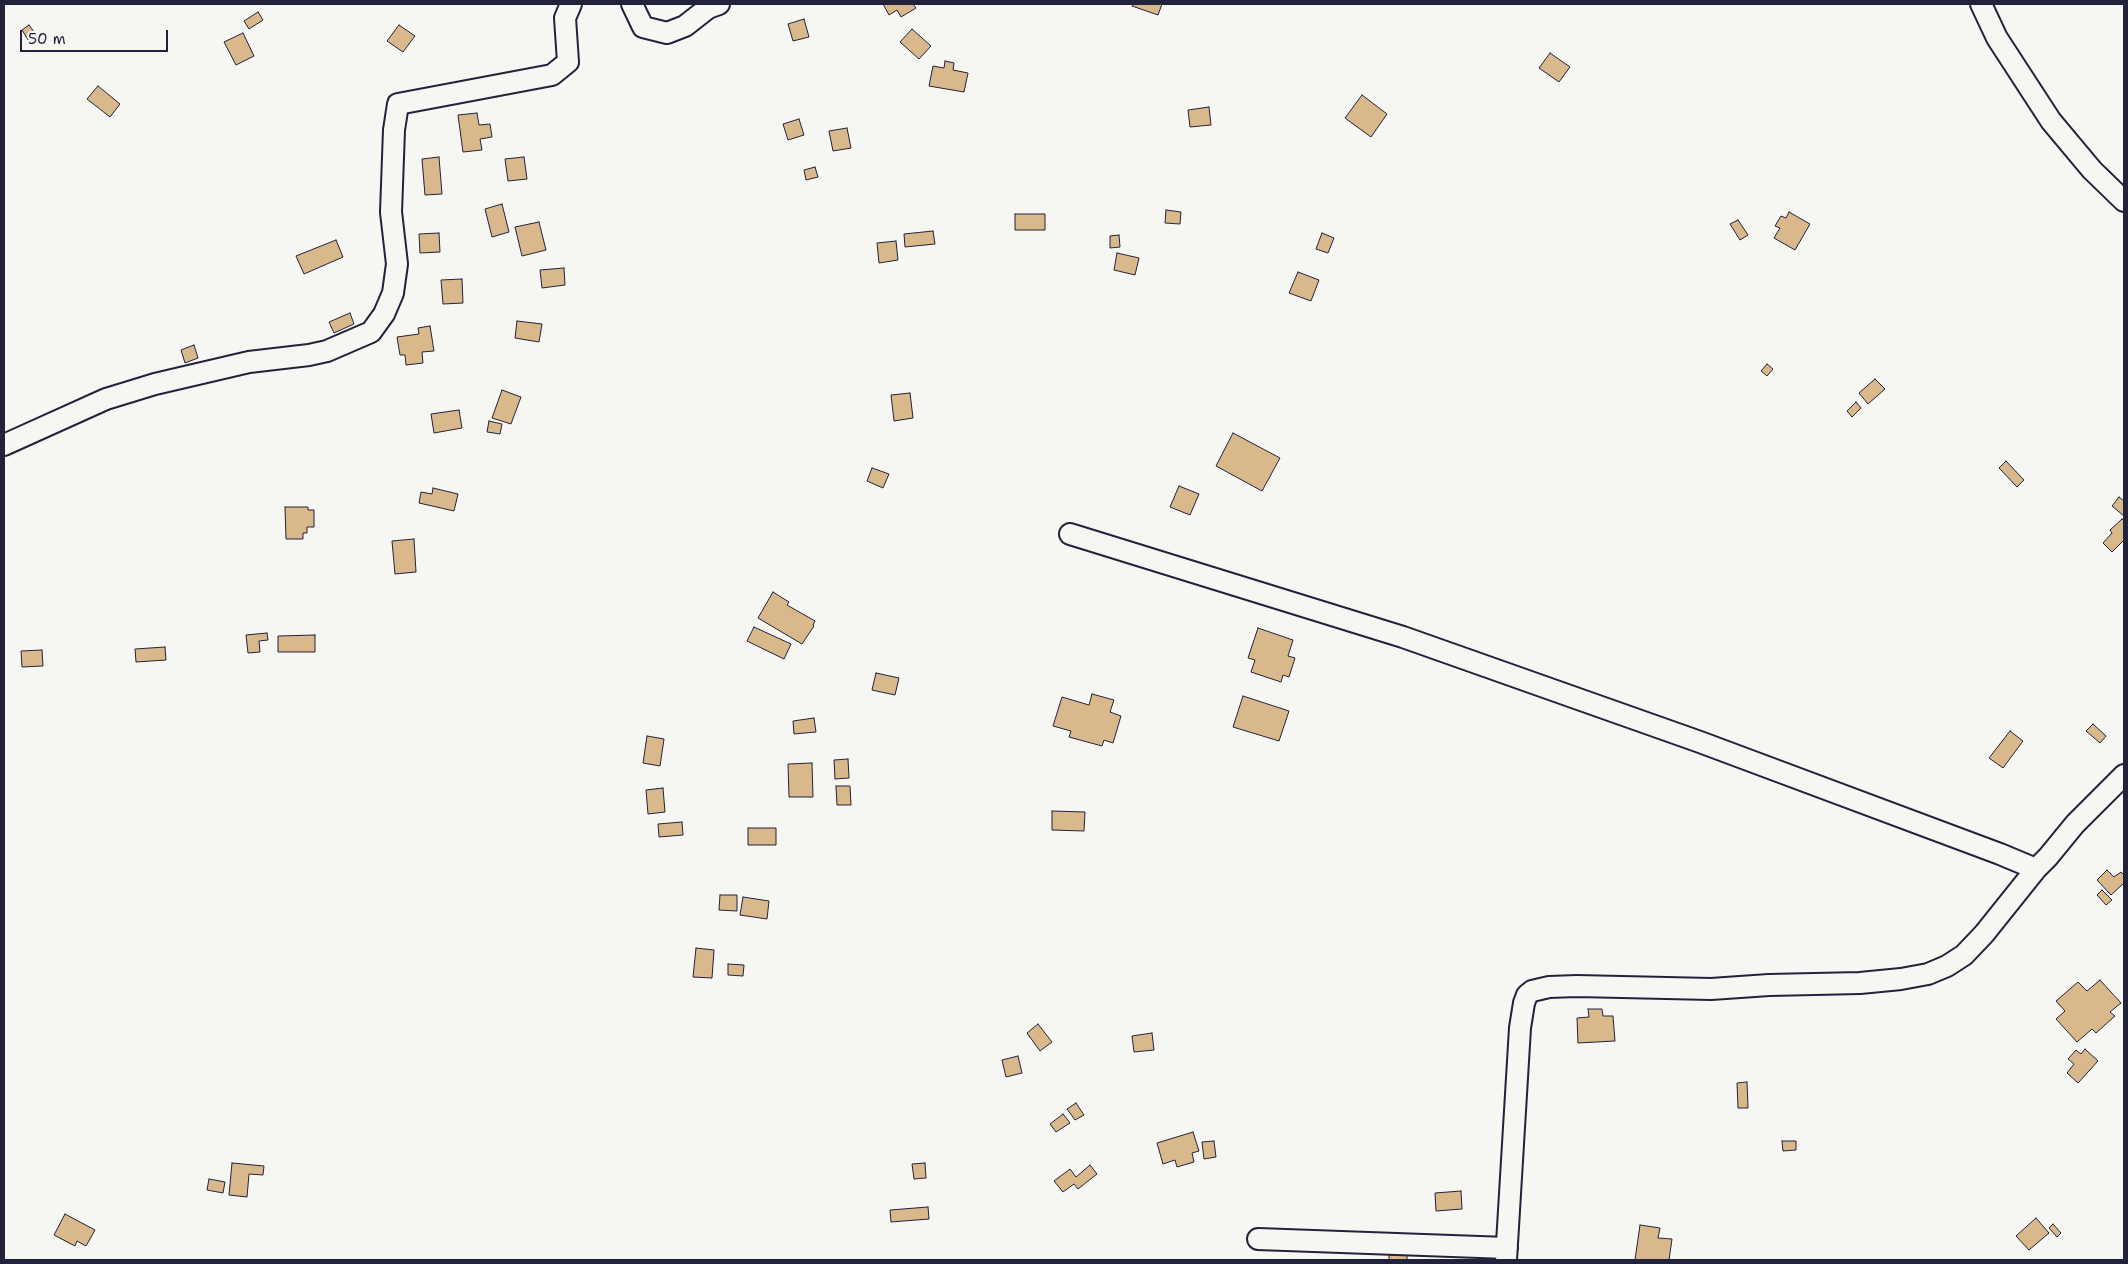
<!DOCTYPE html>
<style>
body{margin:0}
#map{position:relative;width:2128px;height:1264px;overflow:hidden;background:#f6f6f2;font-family:"Shantell Sans",sans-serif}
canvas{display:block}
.frame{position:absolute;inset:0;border:5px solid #22223b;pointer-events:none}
.scale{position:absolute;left:20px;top:30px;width:148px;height:22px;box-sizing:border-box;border:2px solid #22223b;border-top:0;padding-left:6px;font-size:15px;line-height:18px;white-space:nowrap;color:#22223b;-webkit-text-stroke:4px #f6f6f2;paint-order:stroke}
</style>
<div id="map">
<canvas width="2128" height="1264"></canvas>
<div class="frame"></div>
<div class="scale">50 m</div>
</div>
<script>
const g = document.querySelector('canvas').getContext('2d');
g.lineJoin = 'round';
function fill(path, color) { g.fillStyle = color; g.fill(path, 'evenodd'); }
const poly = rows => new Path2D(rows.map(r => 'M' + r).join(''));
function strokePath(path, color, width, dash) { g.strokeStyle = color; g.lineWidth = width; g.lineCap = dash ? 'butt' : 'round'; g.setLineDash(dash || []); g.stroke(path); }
const building = poly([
 [883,4,913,4,916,8,901,17,897,10,889,15,883,4],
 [1133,4,1162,4,1158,15,1132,6,1133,4],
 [258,12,263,20,249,29,244,21,258,12],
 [804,19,809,37,793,41,788,24,804,19],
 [29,25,38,37,30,43,22,30,29,25],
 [399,25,415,36,403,52,387,41,399,25],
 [912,29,931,46,919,59,900,42,912,29],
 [243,33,254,56,236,65,224,42,243,33],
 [1550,53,1570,67,1559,82,1539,68,1550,53],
 [945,61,954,63,953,70,968,73,964,92,929,86,933,66,944,68,945,61],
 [98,86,120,104,110,117,87,99,98,86],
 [1362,95,1387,114,1371,137,1345,118,1362,95],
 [1209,107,1211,125,1190,127,1188,110,1209,107],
 [477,113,479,125,490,124,492,137,480,139,482,150,463,152,458,115,477,113],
 [799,119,804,135,788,140,783,124,799,119],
 [847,128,851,148,833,151,829,131,847,128],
 [439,157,442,194,425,195,422,159,439,157],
 [524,157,527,179,508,181,505,159,524,157],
 [815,167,818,177,806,180,804,170,815,167],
 [502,204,509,232,492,237,485,209,502,204],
 [1166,210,1181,212,1180,224,1165,223,1166,210],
 [1789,212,1810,224,1795,250,1774,238,1780,228,1775,226,1781,216,1786,218,1789,212],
 [1015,214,1045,214,1045,230,1015,230,1015,214],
 [1738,220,1748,235,1740,240,1730,224,1738,220],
 [539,222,546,250,522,256,515,227,539,222],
 [933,231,935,244,905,247,904,234,933,231],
 [439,233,440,252,420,253,419,234,439,233],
 [1322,233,1334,238,1328,253,1316,249,1322,233],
 [1119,235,1120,247,1110,248,1110,236,1119,235],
 [336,240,343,257,304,274,296,256,336,240],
 [896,241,898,260,879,263,877,243,896,241],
 [1117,253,1139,258,1135,275,1114,270,1117,253],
 [564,268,565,285,542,288,540,270,564,268],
 [1298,272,1319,280,1311,301,1289,293,1298,272],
 [462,279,463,303,443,304,441,280,462,279],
 [350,313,354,324,334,333,329,322,350,313],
 [517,321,542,324,539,342,515,338,517,321],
 [430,326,434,351,422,352,423,363,406,365,405,355,400,355,397,337,419,334,418,328,430,326],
 [194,345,198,358,185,363,181,350,194,345],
 [1767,364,1773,369,1767,376,1761,371,1767,364],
 [1875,379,1885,389,1868,404,1859,393,1875,379],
 [502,390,521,397,511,424,492,418,502,390],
 [910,393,913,418,894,421,891,395,910,393],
 [1856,402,1861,408,1852,417,1847,411,1856,402],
 [459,410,462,428,434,433,431,414,459,410],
 [489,421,502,424,500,434,487,432,489,421],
 [1233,433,1280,458,1262,491,1216,466,1233,433],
 [2006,461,2024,480,2017,487,1999,468,2006,461],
 [872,468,889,474,883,488,867,481,872,468],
 [1179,486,1199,494,1190,515,1170,507,1179,486],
 [433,488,458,494,454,511,419,503,421,492,432,494,433,488],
 [2119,497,2124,501,2124,516,2112,506,2119,497],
 [285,507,308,507,308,510,314,510,314,527,307,527,307,533,303,533,303,539,286,539,285,507],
 [2122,519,2124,521,2124,540,2112,552,2103,543,2112,533,2110,530,2122,519],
 [414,539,416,572,395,574,392,541,414,539],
 [773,592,789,602,787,605,815,621,813,625,814,626,802,644,758,618,773,592],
 [754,627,791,644,784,659,747,641,754,627],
 [1258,628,1293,640,1288,656,1295,658,1289,677,1283,675,1281,682,1251,672,1255,660,1248,658,1258,628],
 [267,633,268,640,259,641,260,652,248,653,246,635,267,633],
 [315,635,315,652,278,652,278,636,315,635],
 [165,647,166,660,136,662,135,649,165,647],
 [42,650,43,666,22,667,21,651,42,650],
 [876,673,899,678,895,695,872,690,876,673],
 [1092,694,1114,700,1110,712,1121,716,1113,743,1104,740,1102,746,1069,737,1071,731,1053,726,1062,697,1089,705,1092,694],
 [1243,696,1289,711,1279,741,1233,727,1243,696],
 [814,718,816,732,794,734,793,721,814,718],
 [2093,724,2106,736,2100,743,2086,731,2093,724],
 [2010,731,2023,741,2003,768,1989,758,2010,731],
 [647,736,664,739,660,766,643,763,647,736],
 [848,759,849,778,835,779,834,760,848,759],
 [812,763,813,797,789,797,788,764,812,763],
 [836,786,850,786,851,805,837,805,836,786],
 [663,788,665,812,648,814,646,790,663,788],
 [1052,811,1085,812,1084,831,1052,830,1052,811],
 [682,822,683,835,659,837,658,824,682,822],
 [748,828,776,828,776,845,748,845,748,828],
 [2107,870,2114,877,2121,872,2124,875,2124,883,2111,895,2097,880,2107,870],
 [2102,890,2112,900,2106,905,2097,895,2102,890],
 [720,895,737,895,737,911,719,910,720,895],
 [743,897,769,901,767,919,740,915,743,897],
 [696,948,714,950,712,978,693,977,696,948],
 [728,964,744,965,743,976,728,975,728,964],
 [2100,980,2121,1003,2110,1012,2115,1016,2096,1033,2092,1029,2077,1042,2056,1019,2065,1011,2056,1001,2078,982,2087,991,2100,980],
 [1588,1009,1602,1009,1603,1016,1613,1016,1615,1041,1578,1043,1577,1018,1589,1017,1588,1009],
 [1038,1024,1052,1042,1040,1051,1027,1033,1038,1024],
 [1152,1033,1154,1050,1134,1052,1132,1036,1152,1033],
 [2085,1049,2098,1061,2078,1083,2067,1073,2074,1064,2068,1059,2076,1050,2081,1054,2085,1049],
 [1018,1056,1022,1073,1006,1077,1002,1060,1018,1056],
 [1747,1082,1748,1108,1738,1108,1737,1083,1747,1082],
 [1076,1103,1084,1115,1075,1120,1067,1109,1076,1103],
 [1063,1114,1070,1123,1056,1132,1050,1124,1063,1114],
 [1193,1132,1199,1151,1192,1153,1194,1162,1177,1167,1175,1160,1163,1164,1157,1143,1193,1132],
 [1214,1141,1216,1157,1204,1159,1202,1142,1214,1141],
 [1782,1141,1796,1141,1796,1150,1783,1151,1782,1141],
 [232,1163,264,1166,263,1175,249,1174,247,1197,229,1195,232,1163],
 [925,1163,926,1178,914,1179,912,1164,925,1163],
 [1090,1165,1097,1174,1078,1189,1074,1184,1063,1192,1054,1181,1070,1169,1076,1177,1090,1165],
 [209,1179,225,1182,223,1193,207,1190,209,1179],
 [1461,1191,1462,1209,1436,1211,1435,1193,1461,1191],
 [928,1207,929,1219,891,1222,890,1210,928,1207],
 [65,1214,95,1230,86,1246,77,1241,75,1246,54,1235,65,1214],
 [2036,1218,2049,1233,2029,1250,2016,1236,2036,1218],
 [2053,1224,2061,1233,2057,1237,2049,1228,2053,1224],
 [1640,1225,1660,1228,1658,1238,1672,1239,1669,1260,1635,1260,1640,1225],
 [1407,1254,1407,1260,1389,1260,1389,1255,1407,1254]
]);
fill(building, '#d9b88c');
strokePath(building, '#22223b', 1);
const street = poly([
 [632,4,643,27,667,33,685,26,708,8,719,4],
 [1981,4,1997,38,2051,121,2092,170,2124,201],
 [4,445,106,399,155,384,249,362,309,355,327,351,371,332,384,314,393,293,397,264,391,212,394,130,398,104,552,75,568,62,565,18,571,4],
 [1070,534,1403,637,1700,742,2000,854,2036,869,2048,857,2075,824,2124,775],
 [1258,1239,1507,1248],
 [1506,1260,1520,1028,1524,1003,1527,995,1532,991,1549,987,1577,986,1711,989,1769,985,1860,983,1901,979,1928,974,1947,966,1964,955,1984,934,2036,869]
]);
strokePath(street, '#22223b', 24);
strokePath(street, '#f6f6f2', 20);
</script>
